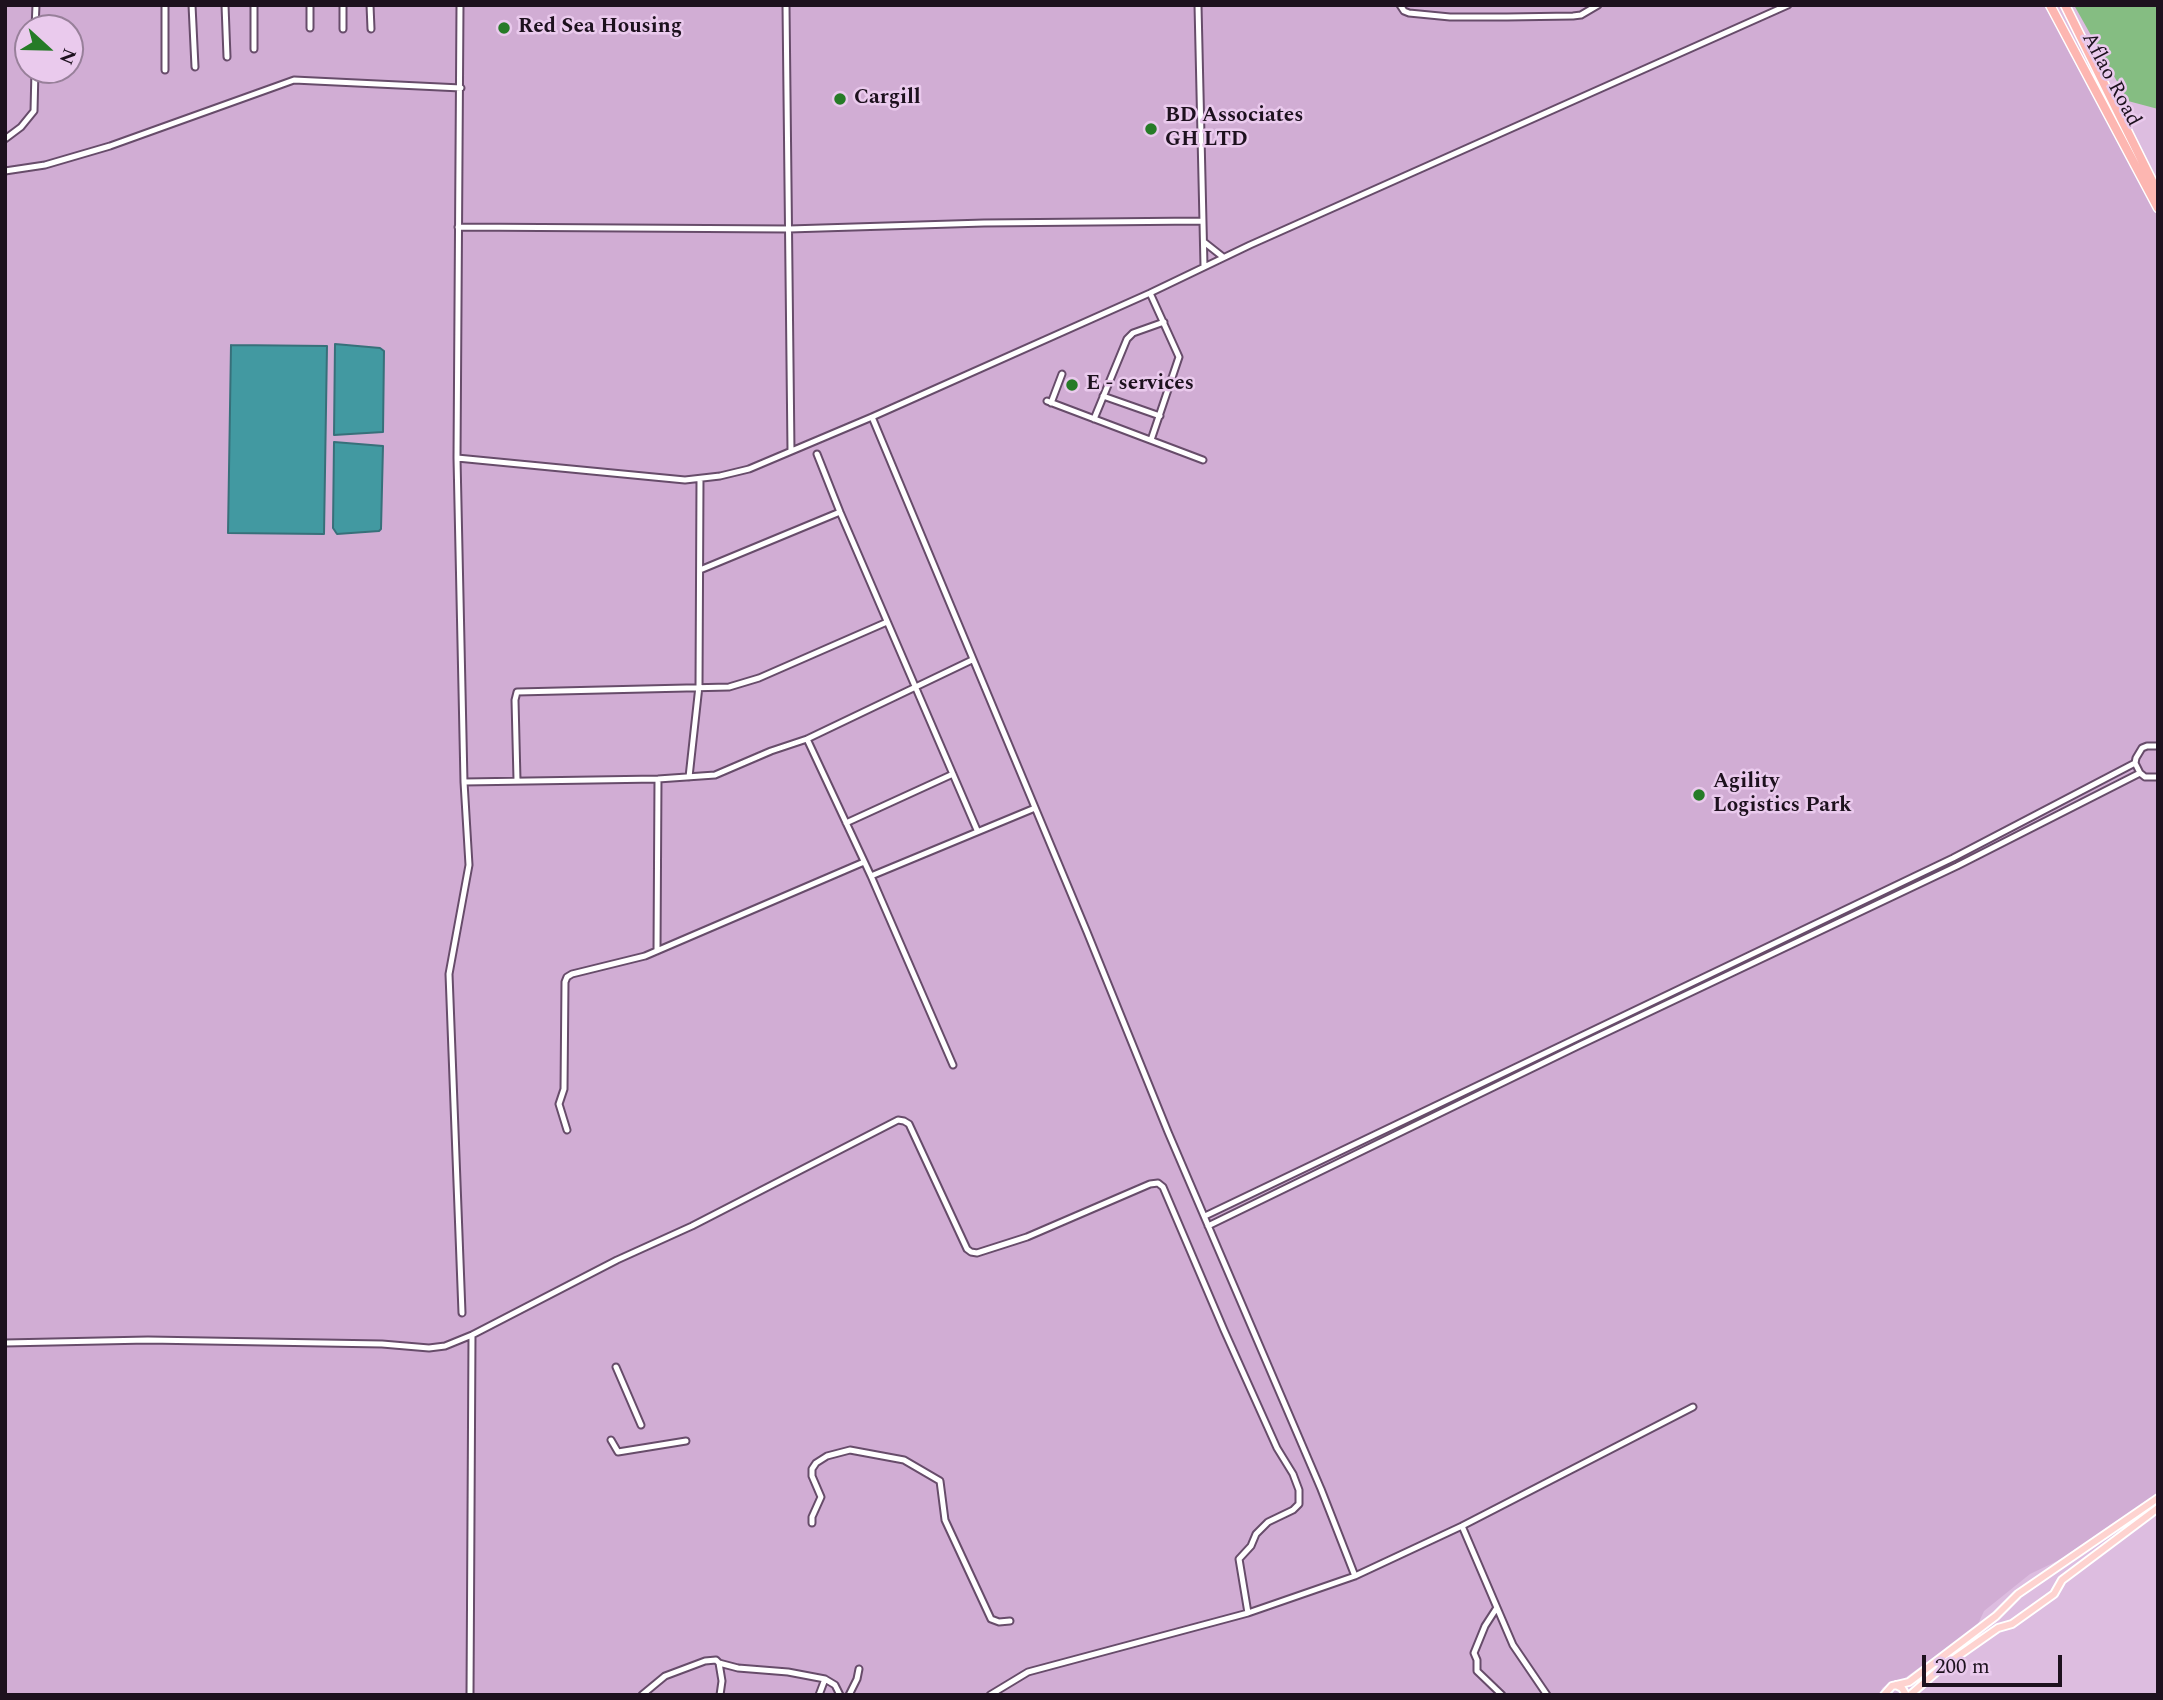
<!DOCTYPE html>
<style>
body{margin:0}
#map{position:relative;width:2163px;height:1700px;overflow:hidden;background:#ddbde0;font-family:Spectral,serif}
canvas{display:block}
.frame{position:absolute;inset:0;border:7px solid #1d111e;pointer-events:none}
.north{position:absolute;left:14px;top:14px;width:70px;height:70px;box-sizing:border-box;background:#eacaed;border:2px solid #98809a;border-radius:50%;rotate:112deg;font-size:19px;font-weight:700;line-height:28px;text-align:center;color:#1d111e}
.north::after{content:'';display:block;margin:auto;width:24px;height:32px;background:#267b27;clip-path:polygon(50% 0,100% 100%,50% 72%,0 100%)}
.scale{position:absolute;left:1922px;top:1655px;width:140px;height:32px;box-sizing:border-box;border:4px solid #1d111e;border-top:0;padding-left:9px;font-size:21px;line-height:24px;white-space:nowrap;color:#1d111e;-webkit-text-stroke:5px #eacaed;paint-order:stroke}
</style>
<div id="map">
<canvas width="2163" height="1700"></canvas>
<div class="frame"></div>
<div class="north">N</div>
<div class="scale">200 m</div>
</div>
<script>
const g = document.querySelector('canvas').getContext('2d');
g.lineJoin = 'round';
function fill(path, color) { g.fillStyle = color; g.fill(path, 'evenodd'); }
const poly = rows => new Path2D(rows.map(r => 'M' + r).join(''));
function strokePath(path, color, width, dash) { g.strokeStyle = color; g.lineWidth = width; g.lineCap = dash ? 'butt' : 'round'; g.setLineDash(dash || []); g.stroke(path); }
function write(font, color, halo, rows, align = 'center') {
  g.font = font + ' Spectral,serif'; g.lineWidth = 5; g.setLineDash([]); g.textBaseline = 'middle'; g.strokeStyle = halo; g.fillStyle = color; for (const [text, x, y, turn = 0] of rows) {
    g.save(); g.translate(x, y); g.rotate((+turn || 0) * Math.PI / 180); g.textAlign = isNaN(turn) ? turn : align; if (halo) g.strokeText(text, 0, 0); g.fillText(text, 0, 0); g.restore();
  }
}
fill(poly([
 [5,5,2046,5,2069,53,2103,112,2158,215,2158,1495,2078,1551,2030,1574,1984,1611,1977,1626,1902,1680,1892,1681,1882,1688,1880,1695,5,1695],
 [28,28,70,28,70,70,28,70]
]), '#d1add4');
fill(poly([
 [2074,5,2158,5,2158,109,2128,101]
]), '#85bd82');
const water = poly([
 [335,344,380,348,384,351,383,432,334,435,335,344],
 [231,345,327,346,324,534,228,533,231,345],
 [334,442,383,446,381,529,379,531,337,534,333,528,334,442]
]);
fill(water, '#4299a1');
strokePath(water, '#37707a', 2);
const minor = poly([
 [165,5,165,70],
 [192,5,195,67],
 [225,5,227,57],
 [310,5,310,28],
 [343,5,343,29],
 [370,5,371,29],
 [460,5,457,458,685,480,720,476,749,469,872,417,1150,293,1250,245,1788,5],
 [786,5,791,451],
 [1198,5,1204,266],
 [1400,5,1404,11,1409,13,1450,17,1507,17,1573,16,1581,15,1598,5],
 [35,28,36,5],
 [254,49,254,5],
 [5,139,21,127,34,111,35,70],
 [5,171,45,165,110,146,294,80,461,88],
 [458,227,789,229,984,223,1202,221],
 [1204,242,1223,257],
 [1150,293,1179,357,1151,440],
 [1103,396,1160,416],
 [1047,401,1203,460],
 [1051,403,1062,374],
 [872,417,1087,932,1168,1132,1321,1489,1355,1576],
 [1094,419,1127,339,1133,333,1164,322],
 [817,454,840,512,977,830],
 [457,458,464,782,469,865,449,974,462,1313],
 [700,570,840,512],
 [807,739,871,876,953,1065],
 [2158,746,2147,746,2142,748,2136,758,2135,763,2140,773,2145,777,2158,777],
 [689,777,699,686,700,479],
 [517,780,515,700,517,692,729,687,759,678,887,622],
 [464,782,658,779,715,775,771,751,807,739,972,660],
 [846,823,953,774],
 [871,876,1035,808],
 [657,951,658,779],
 [567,1130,559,1104,564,1089,565,982,567,977,572,974,645,956,864,862],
 [1205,1216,1953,858,2135,763],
 [1208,1226,1580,1045,1957,866,2140,773],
 [5,1343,148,1340,382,1344,429,1348,445,1346,472,1335,617,1260,692,1226,898,1120,904,1121,909,1124,967,1249,971,1252,977,1253,1027,1237,1150,1184,1158,1183,1163,1187,1224,1330,1277,1448,1293,1474,1299,1490,1299,1504,1293,1510,1268,1522,1256,1534,1251,1546,1239,1559,1248,1613],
 [616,1367,641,1425],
 [611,1440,618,1452,686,1441],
 [812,1523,812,1517,821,1497,812,1476,812,1469,816,1463,827,1456,850,1450,904,1460,940,1481,945,1520,991,1619,999,1622,1010,1621],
 [1462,1526,1513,1645,1547,1695],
 [1496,1609,1485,1626,1474,1653,1477,1660,1477,1671,1502,1695],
 [719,1663,738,1668,788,1672,825,1679,835,1685,840,1695],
 [470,1695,472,1335],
 [642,1695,665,1676,705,1661,716,1660,719,1663,722,1681,720,1695],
 [819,1695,825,1679],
 [849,1695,857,1679,859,1669],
 [990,1695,1028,1672,1248,1613,1355,1576,1462,1526,1693,1407]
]);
const major = poly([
 [1896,1685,1902,1688,1906,1695],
 [1884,1695,1892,1686,1909,1682,1996,1616,2018,1594,2158,1498],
 [1910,1695,1941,1668,1998,1628,2012,1624,2054,1594,2062,1580,2158,1508]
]);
const highway = poly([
 [2050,5,2158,208],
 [2065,5,2158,193]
]);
strokePath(minor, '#674c6a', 9);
strokePath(major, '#fff', 10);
strokePath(highway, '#fff', 11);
strokePath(minor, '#fff', 5);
strokePath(major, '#fed3d0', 6);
strokePath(highway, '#fdb6b1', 8);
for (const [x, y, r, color] of [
 [504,28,7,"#267b27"],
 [840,99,7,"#267b27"],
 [1151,129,7,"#267b27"],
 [1072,385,7,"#267b27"],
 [1699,795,7,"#267b27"]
]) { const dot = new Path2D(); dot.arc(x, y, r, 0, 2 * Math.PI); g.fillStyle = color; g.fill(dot); strokePath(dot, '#eacaed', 2.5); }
write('bold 21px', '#1d111e', '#eacaed', [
 ["Red Sea Housing",518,28],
 ["Cargill",854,99],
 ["BD Associates",1165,117],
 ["GH LTD",1165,141],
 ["E - services",1086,385],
 ["Agility",1713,783],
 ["Logistics Park",1713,807]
], 'left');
write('21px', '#1d111e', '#eacaed', [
 ["Aflao Road",2110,80,62]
]);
</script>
